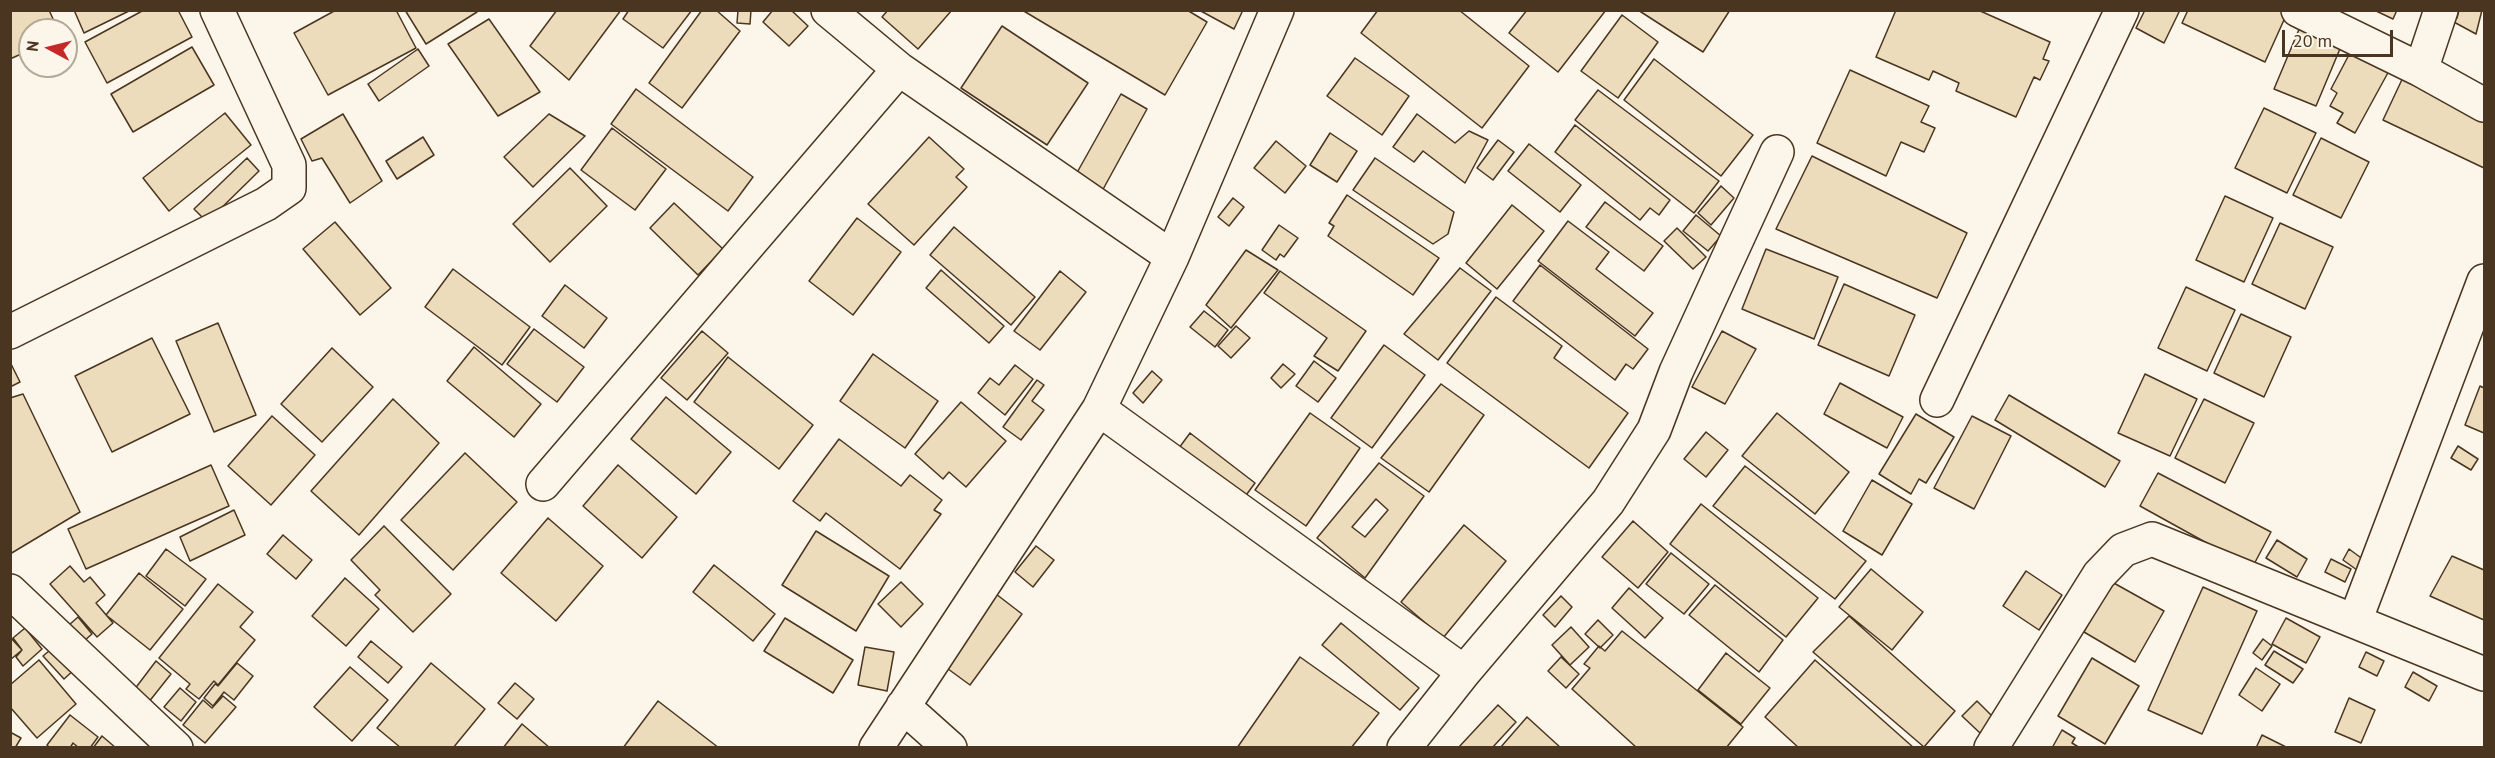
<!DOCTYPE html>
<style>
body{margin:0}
#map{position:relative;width:2495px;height:758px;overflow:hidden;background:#fbf6e9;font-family:"PT Sans",sans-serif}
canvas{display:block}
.frame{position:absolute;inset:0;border:12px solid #4a3520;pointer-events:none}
.north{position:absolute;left:18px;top:18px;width:60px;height:60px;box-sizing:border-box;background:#fbf6e9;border:2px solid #b4a999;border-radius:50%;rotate:277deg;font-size:16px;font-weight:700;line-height:24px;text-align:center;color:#4a3520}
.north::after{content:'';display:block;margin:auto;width:21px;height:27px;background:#c62828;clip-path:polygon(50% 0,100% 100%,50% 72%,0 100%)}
.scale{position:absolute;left:2282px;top:30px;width:111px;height:27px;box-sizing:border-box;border:3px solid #4a3520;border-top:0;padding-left:8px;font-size:18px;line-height:21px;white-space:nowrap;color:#4a3520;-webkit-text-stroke:4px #fbf6e9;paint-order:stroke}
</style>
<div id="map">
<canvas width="2495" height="758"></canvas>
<div class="frame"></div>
<div class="north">N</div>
<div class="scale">20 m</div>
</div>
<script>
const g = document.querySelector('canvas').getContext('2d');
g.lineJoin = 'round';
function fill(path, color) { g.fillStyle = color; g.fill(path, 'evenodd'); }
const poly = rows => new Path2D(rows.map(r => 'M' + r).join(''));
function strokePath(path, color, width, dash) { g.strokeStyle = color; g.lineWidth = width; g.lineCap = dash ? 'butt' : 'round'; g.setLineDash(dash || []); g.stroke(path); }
const building = poly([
 [10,10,49,10,58,30,30,30,30,50,10,59,10,10],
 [74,10,131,10,84,33,74,10],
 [144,10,178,10,192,37,107,83,85,42,144,10],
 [336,10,396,10,416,48,328,95,294,33,336,10],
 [405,10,476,10,477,12,426,44,405,10],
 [557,10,621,10,569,80,530,46,557,10],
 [629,10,692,10,663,48,623,19,629,10],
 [702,10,716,10,740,31,682,108,649,83,702,10],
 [738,10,751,10,750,24,737,23,738,10],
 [773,10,791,10,808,26,789,46,763,22,773,10],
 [888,10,952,10,918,49,882,17,888,10],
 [1022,10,1187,10,1207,22,1165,95,1022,10],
 [1199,10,1243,10,1234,29,1199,10],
 [1378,10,1459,10,1529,66,1482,128,1361,33,1378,10],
 [1527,10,1606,10,1558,72,1509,33,1527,10],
 [1638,10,1730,10,1703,52,1638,10],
 [1896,10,1978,10,2050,42,2043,59,2049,61,2040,80,2034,77,2016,117,1956,91,1959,83,1933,71,1929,80,1876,57,1896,10],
 [2145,10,2180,10,2164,43,2136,28,2145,10],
 [2188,10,2287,10,2288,11,2265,62,2182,23,2188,10],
 [2374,10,2397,10,2393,19,2374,10],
 [2459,10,2482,10,2476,34,2452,21,2453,18,2457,18,2459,10],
 [1622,15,1658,42,1618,98,1581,71,1622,15],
 [489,19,540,92,498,116,448,44,489,19],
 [1002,26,1088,83,1047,145,961,88,1002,26],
 [2300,27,2342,44,2316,106,2274,89,2300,27],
 [192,47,214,85,133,132,111,94,192,47],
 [418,49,429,66,379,101,368,84,418,49],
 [2352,49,2390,69,2355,133,2337,123,2343,113,2330,106,2337,93,2331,89,2352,49],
 [1355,58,1409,96,1382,135,1327,96,1355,58],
 [1654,59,1753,135,1721,176,1624,100,1654,59],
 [1850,70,1929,106,1921,122,1935,128,1924,152,1901,142,1886,176,1817,143,1850,70],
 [2406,71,2484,112,2484,168,2383,120,2406,71],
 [636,89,753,177,728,211,611,124,636,89],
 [1598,90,1719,181,1694,213,1575,120,1598,90],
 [1121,94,1147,109,1101,193,1074,178,1121,94],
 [2264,108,2316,133,2287,193,2235,168,2264,108],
 [225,113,251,145,169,211,143,178,225,113],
 [343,114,382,181,350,203,322,158,312,161,301,139,343,114],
 [549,114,585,136,533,187,504,157,549,114],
 [1417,114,1455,143,1469,131,1488,140,1465,183,1423,151,1414,162,1393,147,1417,114],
 [1575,125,1670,200,1659,215,1650,208,1640,220,1555,152,1575,125],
 [612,128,666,169,635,210,581,170,612,128],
 [1330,133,1357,151,1337,182,1310,165,1330,133],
 [423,137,434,155,397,179,386,161,423,137],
 [929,137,964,169,956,177,967,187,914,245,868,204,929,137],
 [2321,138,2369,162,2341,218,2293,195,2321,138],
 [1498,140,1514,152,1493,180,1477,168,1498,140],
 [1276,141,1306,166,1285,193,1254,168,1276,141],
 [1529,144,1581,185,1560,212,1508,171,1529,144],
 [1812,156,1967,233,1937,298,1776,229,1812,156],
 [247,158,259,171,207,222,194,209,247,158],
 [1375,158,1454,212,1448,234,1433,244,1353,190,1375,158],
 [570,168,607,206,550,262,513,224,570,168],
 [1721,186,1734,198,1711,225,1698,213,1721,186],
 [1347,195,1439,258,1413,295,1328,236,1334,226,1329,223,1347,195],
 [2225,196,2273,218,2244,282,2196,260,2225,196],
 [1233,198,1244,207,1229,226,1218,217,1233,198],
 [1605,202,1663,246,1644,271,1586,227,1605,202],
 [674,203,723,249,698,275,650,228,674,203],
 [1512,205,1544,231,1497,289,1466,263,1512,205],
 [1696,215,1721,236,1708,251,1683,231,1696,215],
 [857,218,901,252,853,315,809,281,857,218],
 [1568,221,1609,252,1596,269,1653,313,1635,336,1538,261,1568,221],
 [335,222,391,288,360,315,303,249,335,222],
 [2280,223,2333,247,2305,309,2252,284,2280,223],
 [1279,225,1298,238,1284,257,1280,254,1276,260,1262,250,1279,225],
 [954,227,1035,297,1011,325,930,255,954,227],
 [1677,228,1706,257,1693,269,1664,241,1677,228],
 [1766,249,1838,277,1814,339,1742,309,1766,249],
 [1246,250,1278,270,1231,328,1206,305,1246,250],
 [1540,265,1648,349,1633,369,1626,364,1615,380,1513,301,1540,265],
 [1460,268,1491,291,1438,360,1404,334,1460,268],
 [453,269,530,327,502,365,425,307,453,269],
 [941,270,1004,326,989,343,926,288,941,270],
 [1060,271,1086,292,1040,350,1014,331,1060,271],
 [1280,271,1366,331,1338,371,1314,356,1327,338,1264,293,1280,271],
 [1844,284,1915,315,1889,376,1818,345,1844,284],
 [565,285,607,318,584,348,542,316,565,285],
 [2186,287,2235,310,2207,371,2158,348,2186,287],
 [1496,297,1562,346,1554,358,1628,413,1589,468,1447,363,1496,297],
 [1204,311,1228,330,1215,347,1190,327,1204,311],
 [2241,314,2291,337,2264,397,2214,373,2241,314],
 [218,323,256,415,214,432,176,341,218,323],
 [1236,326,1250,338,1231,358,1218,346,1236,326],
 [534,329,584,367,557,402,507,364,534,329],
 [702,331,728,353,687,400,661,378,702,331],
 [1722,331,1756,349,1725,404,1692,387,1722,331],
 [152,338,190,414,112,452,75,376,152,338],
 [1384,345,1425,375,1372,448,1331,418,1384,345],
 [474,347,541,404,514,437,447,381,474,347],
 [332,348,373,387,322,442,281,404,332,348],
 [873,354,938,401,905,448,840,401,873,354],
 [728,357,813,425,779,469,694,402,728,357],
 [1314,361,1336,378,1318,402,1296,386,1314,361],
 [10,362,20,382,10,387,10,362],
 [1283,364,1295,374,1281,388,1271,378,1283,364],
 [1015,365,1033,379,1005,415,978,393,990,378,999,385,1015,365],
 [1152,371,1162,380,1143,403,1133,393,1152,371],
 [2145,374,2197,399,2170,456,2118,433,2145,374],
 [1037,380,1044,385,1032,401,1044,410,1021,440,1003,427,1037,380],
 [1840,383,1903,417,1887,448,1824,414,1840,383],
 [1441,384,1484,415,1429,492,1381,458,1441,384],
 [2480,386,2484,388,2484,433,2465,425,2480,386],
 [23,394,80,512,10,554,10,398,23,394],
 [2009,395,2120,461,2105,487,1995,420,2009,395],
 [666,397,731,452,696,494,631,439,666,397],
 [393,399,439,443,359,535,311,491,393,399],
 [2204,399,2254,423,2225,483,2175,458,2204,399],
 [961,402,1006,441,966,487,949,472,943,479,915,454,961,402],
 [1310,413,1360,448,1306,526,1255,490,1310,413],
 [1777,413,1849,472,1815,514,1742,456,1777,413],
 [1916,414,1954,437,1926,483,1919,479,1911,494,1879,474,1916,414],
 [272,416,315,455,271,505,228,466,272,416],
 [1972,416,2011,436,1974,509,1934,488,1972,416],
 [1706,432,1728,450,1706,477,1684,459,1706,432],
 [1190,433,1255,483,1244,498,1179,448,1190,433],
 [839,439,901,486,910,475,942,500,934,510,941,514,900,569,826,513,820,521,793,501,839,439],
 [2458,446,2478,459,2471,470,2451,458,2458,446],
 [465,453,517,502,453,570,401,520,465,453],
 [1379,463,1424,496,1365,578,1317,538,1379,463],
 [1376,499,1388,510,1365,537,1352,527,1376,499],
 [211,465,229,506,86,569,68,529,211,465],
 [618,465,677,517,642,558,583,506,618,465],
 [1745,466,1866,561,1835,599,1713,506,1745,466],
 [2158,473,2271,532,2252,568,2140,506,2158,473],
 [1872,480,1912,504,1882,555,1843,531,1872,480],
 [1701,504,1818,598,1786,637,1670,544,1701,504],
 [234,510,245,535,190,561,180,537,234,510],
 [548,518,603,566,556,621,501,573,548,518],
 [1633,521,1668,552,1638,588,1602,557,1633,521],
 [1464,525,1506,561,1443,638,1401,602,1464,525],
 [384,526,451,594,413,632,375,595,380,590,351,560,384,526],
 [816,531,889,576,856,631,782,585,816,531],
 [283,535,312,560,296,579,267,554,283,535],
 [2277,540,2307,559,2297,577,2266,558,2277,540],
 [1036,546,1054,560,1033,587,1015,572,1036,546],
 [166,549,206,579,185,606,146,576,166,549],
 [2349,549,2364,560,2357,570,2343,560,2349,549],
 [1671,553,1709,584,1684,614,1646,584,1671,553],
 [2452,556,2484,570,2484,620,2430,596,2452,556],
 [2331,559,2351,569,2345,582,2325,572,2331,559],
 [714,565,775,614,753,641,693,592,714,565],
 [70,566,84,582,90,577,105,595,96,603,113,623,97,637,50,584,70,566],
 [1871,569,1923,612,1892,650,1839,607,1871,569],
 [2026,571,2062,595,2039,630,2003,606,2026,571],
 [139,573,183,609,150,650,106,615,139,573],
 [345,578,379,609,346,646,312,616,345,578],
 [901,582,923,604,901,627,878,604,901,582],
 [2112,582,2164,611,2135,662,2084,632,2112,582],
 [218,584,253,612,240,627,255,640,218,685,214,681,199,699,186,689,190,684,159,658,218,584],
 [1715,585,1783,640,1759,672,1689,615,1715,585],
 [2203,587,2257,611,2202,734,2148,710,2203,587],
 [1629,588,1663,618,1645,638,1612,608,1629,588],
 [996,594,1022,614,970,685,944,666,996,594],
 [1561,596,1572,607,1555,627,1543,615,1561,596],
 [1849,616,1955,711,1924,747,1813,652,1849,616],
 [78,617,92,634,84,641,69,625,78,617],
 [785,618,853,660,833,693,764,651,785,618],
 [2286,618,2320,637,2306,663,2272,644,2286,618],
 [1598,620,1613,635,1600,648,1585,634,1598,620],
 [1341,623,1419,688,1400,710,1322,645,1341,623],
 [1571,627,1589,647,1570,665,1552,645,1571,627],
 [25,628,42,649,23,666,16,657,22,650,13,638,25,628],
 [1622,631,1743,727,1726,748,1637,748,1572,689,1590,668,1584,664,1599,646,1605,651,1622,631],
 [10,637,22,650,10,660,10,637],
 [2263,639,2272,646,2262,660,2253,653,2263,639],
 [371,641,402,667,388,683,358,657,371,641],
 [55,646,75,669,64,679,43,656,55,646],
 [865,647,894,652,887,691,858,685,865,647],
 [2274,651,2303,669,2293,683,2265,665,2274,651],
 [2366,652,2384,661,2377,676,2359,667,2366,652],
 [1726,653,1770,688,1741,724,1698,690,1726,653],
 [1300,657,1379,713,1351,748,1237,748,1300,657],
 [1561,657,1579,674,1566,688,1548,671,1561,657],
 [2092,658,2139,686,2105,744,2058,716,2092,658],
 [39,660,76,704,37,738,10,707,10,685,39,660],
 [1815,660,1914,748,1799,748,1765,717,1815,660],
 [156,661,171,674,148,703,134,690,156,661],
 [237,663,253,676,234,700,224,692,213,706,204,698,215,684,218,686,237,663],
 [431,663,485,709,453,748,401,748,377,728,431,663],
 [350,667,388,700,352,741,314,707,350,667],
 [2256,668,2280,684,2262,711,2239,695,2256,668],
 [2413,672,2437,686,2429,701,2405,687,2413,672],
 [515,683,534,699,517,719,498,703,515,683],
 [180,688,196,702,181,721,164,707,180,688],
 [223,696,236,707,205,743,183,725,203,700,212,708,223,696],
 [2349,698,2375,710,2361,743,2335,732,2349,698],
 [658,701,719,748,623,748,658,701],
 [1977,701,1994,718,1980,733,1962,716,1977,701],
 [1498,705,1516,722,1492,748,1458,748,1498,705],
 [70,715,98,737,90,748,79,748,73,743,70,748,50,748,47,745,70,715],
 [1527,717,1561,748,1500,748,1527,717],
 [522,724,550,748,503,748,522,724],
 [2062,730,2075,738,2072,743,2080,748,2052,748,2062,730],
 [10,732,21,738,15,748,10,748,10,732],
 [2262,735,2288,748,2256,748,2262,735],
 [102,736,116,748,93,748,102,736]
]);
fill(building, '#ecdcbc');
strokePath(building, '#4a3520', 1.5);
const minor = poly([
 [828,10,899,69,1172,257],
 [2298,10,2421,70,2484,105],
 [2421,70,2441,10],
 [10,332,266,204,289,188,289,165,217,10],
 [1937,400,2122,10],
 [1099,409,1464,672],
 [543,484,899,69],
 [10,591,176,748],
 [2355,621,2484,281],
 [903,706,950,748],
 [876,748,1099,409,1172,257,1277,10],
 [1404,748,1464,672,1608,502,1654,430,1676,372,1777,152],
 [1991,748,2099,575,2123,550,2152,539,2484,674]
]);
strokePath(minor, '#4a3520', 36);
strokePath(minor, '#fbf6e9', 33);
</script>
